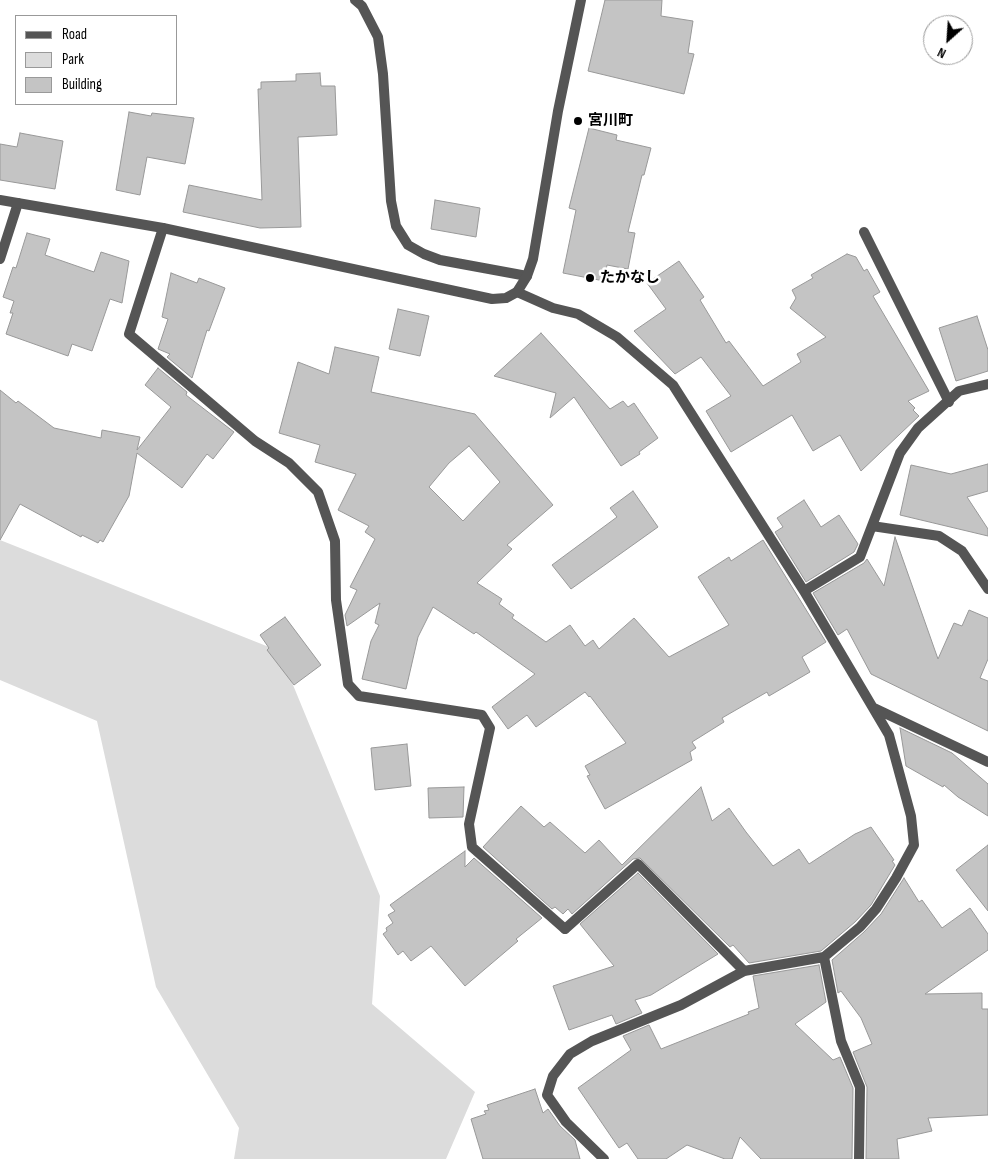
<!DOCTYPE html>
<meta charset="utf-8">
<style>
body{margin:0}
#map{position:relative;width:988px;height:1159px;overflow:hidden;background:#fff;font-family:"Sofia Sans Condensed",sans-serif}
canvas{display:block}
.legend{position:absolute;left:15px;top:15px;width:162px;height:90px;box-sizing:border-box;background:#fff;border:1px solid #999;margin:0;padding:6px 9px;list-style:none;font-size:15px;color:#000}
.legend li{display:flex;align-items:center;gap:10px;height:25px}
.legend b{width:25px;border:1px solid #999}
.north{position:absolute;left:923px;top:15px;width:50px;height:50px;box-sizing:border-box;background:#fff;border:1px solid #999;border-radius:50%;rotate:206deg;font-size:14px;font-weight:700;line-height:20px;text-align:center;color:#000}
.north::after{content:'';display:block;margin:auto;width:18px;height:22px;background:#000;clip-path:polygon(50% 0,100% 100%,50% 72%,0 100%)}
</style>
<div id="map">
<canvas width="988" height="1159"></canvas>
<ul class="legend">
<li><b style="height:6px;background:#555"></b>Road</li>
<li><b style="height:14px;background:#dcdcdc"></b>Park</li>
<li><b style="height:14px;background:#c4c4c4"></b>Building</li>
</ul>
<div class="north">N</div>
</div>
<script>
const g = document.querySelector('canvas').getContext('2d');
g.lineJoin = 'round';
function fill(path, color) { g.fillStyle = color; g.fill(path, 'evenodd'); }
const poly = rows => new Path2D(rows.map(r => 'M' + r).join(''));
function strokePath(path, color, width, dash) { g.strokeStyle = color; g.lineWidth = width; g.lineCap = dash ? 'butt' : 'round'; g.setLineDash(dash || []); g.stroke(path); }
function write(font, color, halo, rows, align = 'center') {
  g.font = font + ' "Sofia Sans Condensed","Noto Sans JP",sans-serif'; g.lineWidth = 5; g.setLineDash([]); g.textBaseline = 'middle'; g.strokeStyle = halo; g.fillStyle = color; for (const [text, x, y, turn = 0] of rows) {
    g.save(); g.translate(x, y); g.rotate((+turn || 0) * Math.PI / 180); g.textAlign = isNaN(turn) ? turn : align; if (halo) g.strokeText(text, 0, 0); g.fillText(text, 0, 0); g.restore();
  }
}
fill(poly([
 [0,540,279,651,380,896,372,1004,475,1092,446,1159,234,1159,239,1128,156,987,97,721,0,680]
]), '#dcdcdc');
const building = poly([
 [605,0,662,0,661,16,693,21,688,53,694,54,684,94,588,71,605,0],
 [320,73,321,86,335,86,337,135,298,137,301,227,260,228,183,212,189,185,262,200,258,89,261,89,261,82,296,81,296,74,320,73],
 [129,112,151,116,152,113,194,118,185,164,147,157,140,195,116,190,129,112],
 [589,128,617,135,616,140,651,148,644,175,642,175,628,232,635,233,628,269,607,265,604,281,563,273,576,210,569,208,589,128],
 [20,133,63,141,55,189,0,180,0,144,17,147,20,133],
 [435,200,480,208,476,237,431,229,435,200],
 [27,233,50,239,45,255,94,272,101,252,129,261,122,303,110,299,92,351,72,344,68,356,6,334,13,313,10,313,14,301,3,297,13,267,16,268,27,233],
 [847,254,856,257,864,271,867,269,880,292,873,296,929,391,908,401,915,408,913,410,919,416,861,471,840,435,813,451,792,415,731,452,706,411,731,396,701,357,675,374,634,331,666,309,647,283,679,261,704,297,700,300,726,343,729,341,763,386,801,362,797,354,826,337,790,308,796,298,792,290,813,278,811,275,847,254],
 [171,273,197,283,199,278,225,288,209,331,207,330,192,378,167,357,170,354,158,349,168,319,162,317,171,273],
 [398,309,429,316,420,356,389,349,398,309],
 [977,316,988,350,988,371,956,381,939,328,977,316],
 [541,333,610,409,623,401,628,407,634,403,658,438,639,452,640,454,621,466,574,397,550,418,556,393,494,376,541,333],
 [335,347,379,357,371,392,475,414,553,505,507,545,512,549,477,583,502,599,499,604,514,615,512,618,546,642,570,625,585,646,593,640,599,649,634,618,669,657,729,625,698,577,729,557,731,561,763,540,826,642,802,657,810,672,769,696,767,692,722,718,724,722,692,742,696,748,690,752,692,760,605,809,587,776,590,775,585,766,626,743,590,696,589,697,585,692,536,727,527,715,508,729,492,707,535,674,476,632,474,634,433,607,418,637,406,689,362,679,371,641,379,625,375,623,380,603,347,626,345,615,357,590,350,587,375,539,365,532,369,526,338,510,356,474,315,462,320,445,279,433,298,362,329,374,335,347],
 [469,446,500,482,463,521,429,487,449,463,469,446],
 [158,368,187,392,186,395,234,432,213,459,207,454,182,488,137,453,129,496,103,542,100,540,98,543,82,535,81,537,20,504,0,540,0,390,16,403,18,401,54,428,101,438,102,430,140,437,137,450,171,407,145,385,158,368],
 [988,464,988,491,967,497,988,529,988,536,900,515,911,465,951,474,988,464],
 [633,491,658,527,571,589,552,565,617,517,610,508,633,491],
 [804,500,821,527,839,515,858,544,854,552,806,582,775,532,783,527,777,518,804,500],
 [895,537,938,659,954,623,962,626,969,610,988,618,988,659,980,678,988,681,988,731,871,674,847,629,838,635,813,593,864,563,867,559,884,586,895,537],
 [285,617,321,665,294,685,267,650,269,648,260,635,285,617],
 [900,728,952,753,988,784,988,816,958,797,944,785,943,787,906,766,900,728],
 [407,744,411,786,375,790,371,748,407,744],
 [464,787,463,817,429,818,428,788,464,787],
 [701,787,712,821,729,808,746,832,773,866,799,849,809,864,855,834,871,827,894,860,892,861,895,865,871,905,855,922,821,951,749,963,733,945,730,947,640,858,633,859,572,914,568,909,563,914,555,907,552,909,483,847,521,806,544,827,550,822,585,853,599,840,622,865,701,787],
 [988,845,988,911,956,870,988,845],
 [465,851,465,867,474,858,542,918,516,939,518,941,465,986,431,946,411,961,403,951,398,955,383,934,387,931,386,928,393,923,388,915,395,911,390,905,465,851],
 [638,873,718,954,651,995,635,1000,642,1013,616,1024,612,1015,569,1030,553,986,614,966,580,924,638,873],
 [904,878,919,902,922,900,942,928,970,908,988,934,988,950,925,994,982,993,982,1009,988,1009,988,1115,928,1118,932,1131,897,1139,899,1159,866,1159,867,1087,853,1052,872,1044,861,1018,841,991,838,993,832,960,864,932,881,914,904,878],
 [819,965,826,1002,795,1024,833,1060,840,1057,853,1088,852,1159,761,1159,740,1137,732,1159,725,1159,687,1145,666,1159,638,1159,627,1143,619,1148,578,1088,631,1050,623,1036,649,1025,661,1049,749,1014,748,1012,759,1008,753,976,819,965],
 [535,1089,543,1113,548,1109,560,1126,575,1140,580,1159,483,1159,471,1119,486,1114,484,1111,489,1110,487,1105,535,1089]
]);
fill(building, '#c4c4c4');
strokePath(building, '#999', 1);
strokePath(poly([
 [565,929,638,864,744,971]
]), '#555', 10);
strokePath(poly([
 [355,0,362,6,378,37,383,74,391,201,396,226,408,245,424,254,440,260,527,276],
 [163,228,129,334,255,441,289,463,318,492,335,541,336,600,348,684,359,696,482,715,490,728,469,824,472,847,565,929],
 [864,232,949,402],
 [0,259,18,203],
 [517,292,553,308,578,314,617,337,673,385,804,591,889,735,911,816,914,845,896,878,876,909,860,927,824,957,841,1041,860,1087,859,1159],
 [872,526,939,536,962,551,988,589],
 [804,591,860,557,900,453,918,428,959,391,988,384],
 [874,708,988,762],
 [604,1159,566,1122,547,1095,553,1076,570,1054,592,1041,681,1005,744,971,824,957]
]), '#555', 10);
strokePath(poly([
 [0,200,163,228,492,299,506,298,517,292,527,276,533,259,558,111,581,0]
]), '#555', 10);
for (const [x, y, r, color] of [
 [578,121,5,"#000"],
 [590,278,5,"#000"]
]) { const dot = new Path2D(); dot.arc(x, y, r, 0, 2 * Math.PI); g.fillStyle = color; g.fill(dot); strokePath(dot, '#fff', 2); }
write('bold 15px', '#000', '#fff', [
 ["宮川町",588,121],
 ["たかなし",600,278]
], 'left');
</script>
